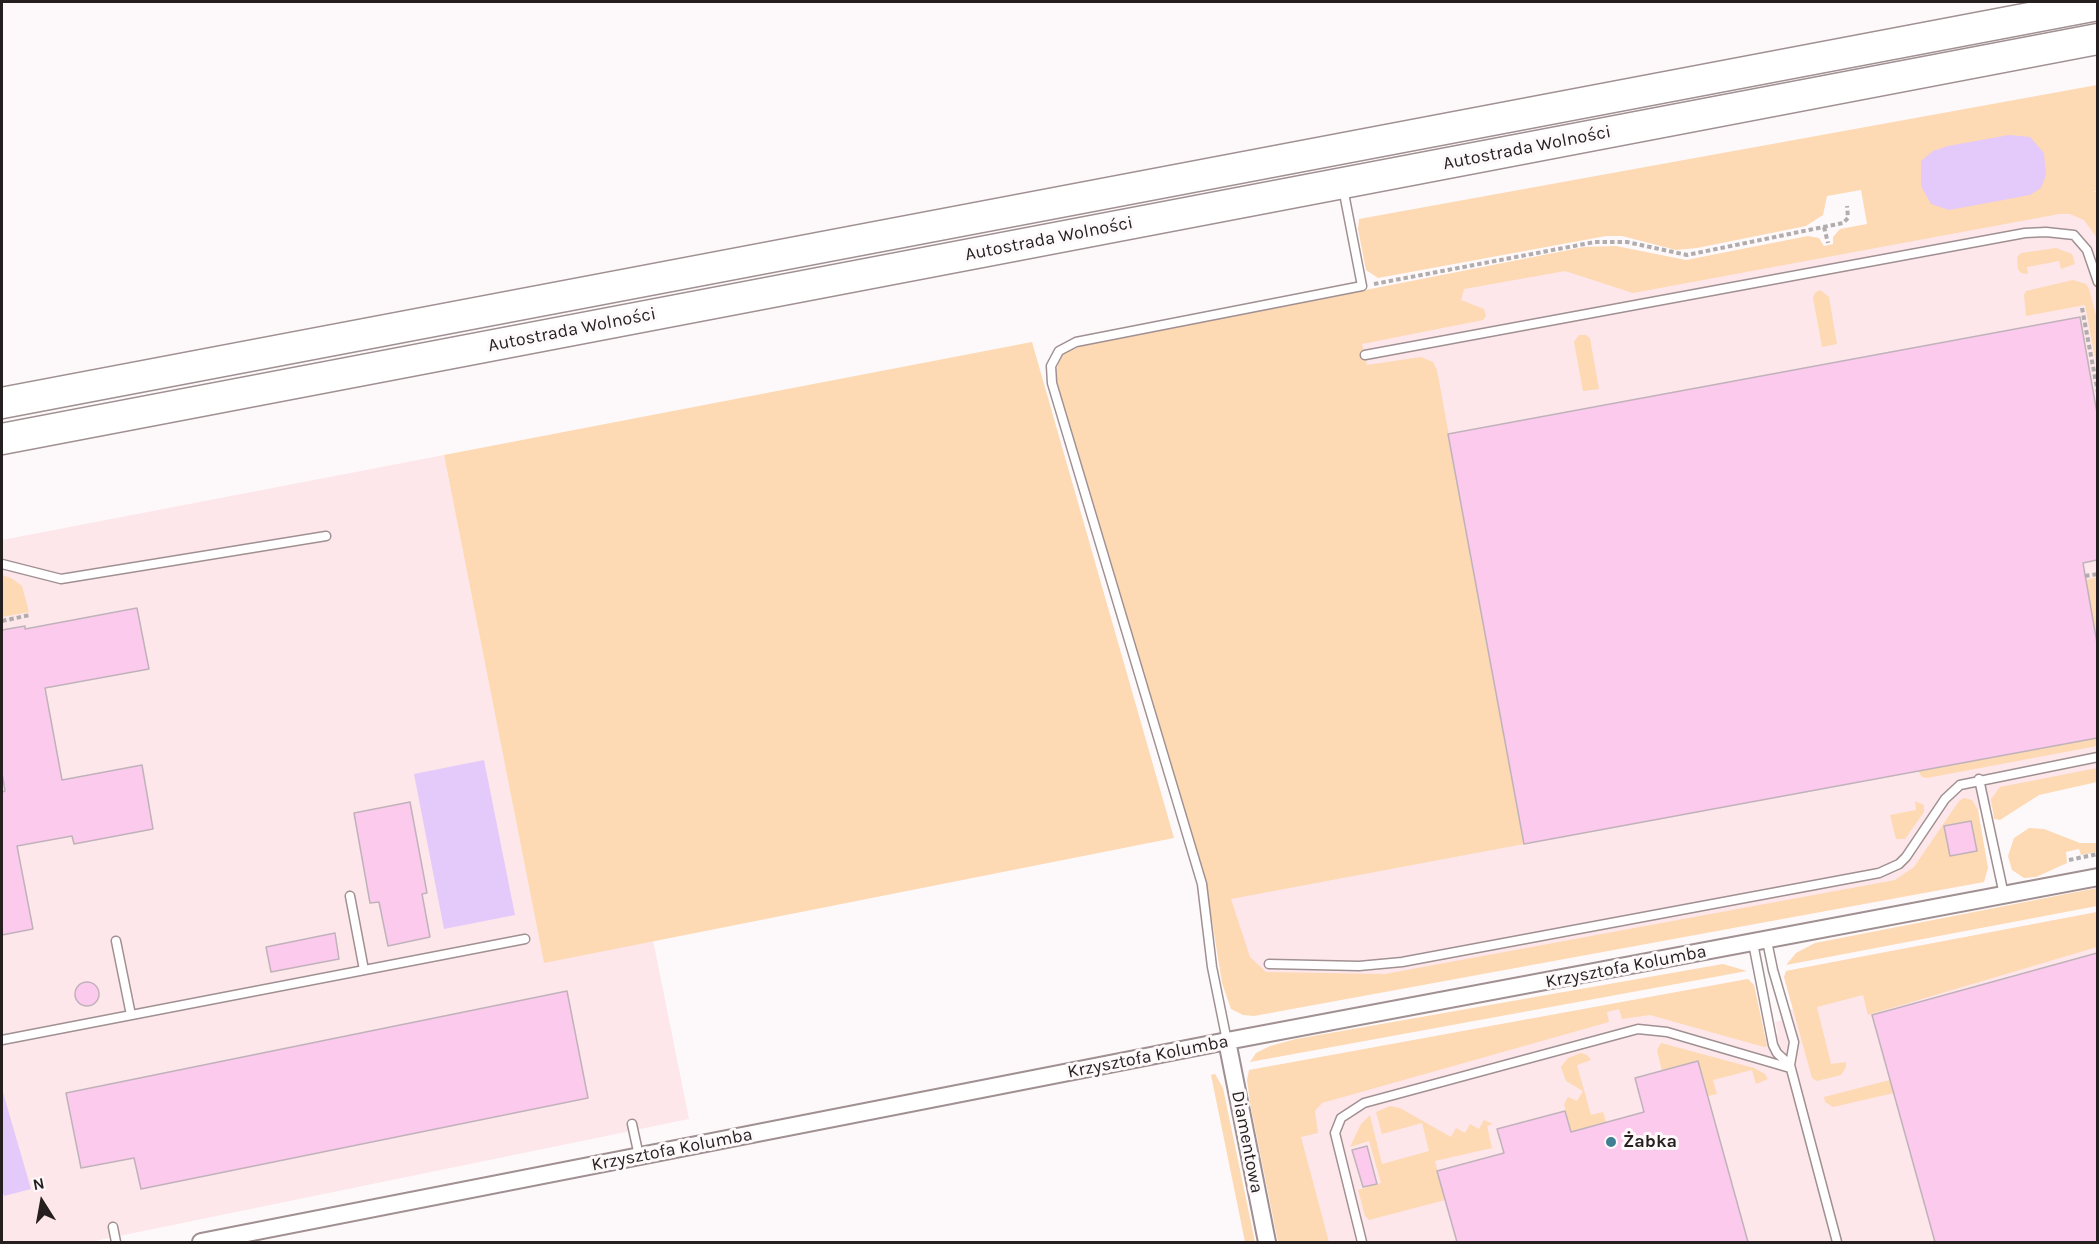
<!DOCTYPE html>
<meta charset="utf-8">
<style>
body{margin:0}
#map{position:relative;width:2099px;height:1244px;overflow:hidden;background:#fdf9fa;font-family:Karla,sans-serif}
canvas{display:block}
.frame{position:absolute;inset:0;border:3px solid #251f20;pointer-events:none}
.north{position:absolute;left:12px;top:1172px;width:60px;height:60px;-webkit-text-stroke:4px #fdf9fa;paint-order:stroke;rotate:349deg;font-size:16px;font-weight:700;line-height:24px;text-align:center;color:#251f20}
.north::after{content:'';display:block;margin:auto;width:21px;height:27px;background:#251f20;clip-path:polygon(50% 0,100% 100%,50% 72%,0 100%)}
</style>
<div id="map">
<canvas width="2099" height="1244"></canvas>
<div class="frame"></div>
<div class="north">N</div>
</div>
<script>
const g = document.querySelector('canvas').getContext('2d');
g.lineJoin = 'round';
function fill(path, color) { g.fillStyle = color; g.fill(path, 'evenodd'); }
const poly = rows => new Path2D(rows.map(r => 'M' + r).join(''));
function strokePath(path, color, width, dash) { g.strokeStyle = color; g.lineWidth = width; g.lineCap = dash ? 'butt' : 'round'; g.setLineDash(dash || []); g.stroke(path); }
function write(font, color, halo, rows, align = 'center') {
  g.font = font + ' Karla,sans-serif'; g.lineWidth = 6; g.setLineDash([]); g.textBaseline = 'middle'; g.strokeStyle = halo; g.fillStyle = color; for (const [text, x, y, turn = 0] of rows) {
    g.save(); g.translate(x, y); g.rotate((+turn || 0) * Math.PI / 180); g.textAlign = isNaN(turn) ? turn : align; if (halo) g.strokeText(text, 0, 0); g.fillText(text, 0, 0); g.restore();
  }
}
fill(poly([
 [2097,191,2097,776,2015,802,1972,811,1982,865,1400,983,1243,984,1078,357,1606,257,1669,280,2066,204],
 [444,455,544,962,653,940,689,1119,90,1242,2,1242,2,540],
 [2097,912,2097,1242,1301,1242,1272,1094,1383,1046,1748,979,1754,985,1765,1037,1778,1034,1775,1022,1782,1020,1780,1012,1793,1009,1784,977,1786,971]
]), '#fde7ea');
fill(poly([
 [2097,85,2097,190,2091,193,2097,191,2097,238,2084,220,2070,214,2059,214,1633,293,1565,271,1464,289,1461,300,1484,309,1486,316,1483,320,1362,344,1367,365,1421,357,1433,362,1437,370,1524,844,1231,899,1250,957,1266,972,1385,974,1895,880,1914,867,1959,801,1964,798,1972,800,1978,810,1988,868,1984,882,1254,1016,1243,1015,1231,1009,1222,983,1206,883,1054,375,1062,355,1081,346,1584,247,1616,246,1686,260,1808,236,1819,238,1824,246,1833,244,1833,237,1840,229,1867,224,1861,190,1827,196,1823,215,1806,226,1697,248,1676,250,1622,236,1606,236,1378,278,1366,270,1358,229,1359,219],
 [2056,248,2072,254,2075,264,2061,269,2059,261,2027,267,2028,274,2021,273,2018,269,2017,257,2021,253],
 [2073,280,2086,284,2089,289,2097,319,2097,369,2085,305,2026,316,2024,295,2026,291],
 [1820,290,1829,297,1837,344,1822,347,1813,298,1815,293],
 [1579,335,1586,335,1590,338,1599,389,1583,391,1574,342],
 [1032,342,1174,838,544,963,444,455],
 [2,575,11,578,22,586,29,612,2,617],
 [2097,577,2098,577,2097,643,2086,580],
 [2097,738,2097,746,1927,778,1922,777,1918,771],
 [2097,768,2097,782,2039,795,2000,820,1994,819,1991,799,2000,787],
 [1915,801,1924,805,1924,812,1905,839,1896,839,1890,815,1916,810],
 [2029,828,2044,829,2080,843,2097,843,2097,852,2081,855,2079,849,2066,852,2067,863,2036,877,2024,878,2012,870,2008,856,2014,838],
 [2097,888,2097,906,1786,965,1796,953,1815,943],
 [2097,912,2097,947,1868,1015,1863,995,1817,1007,1831,1064,1846,1062,1846,1067,1841,1075,1817,1081,1812,1078,1784,977,1786,971],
 [1723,964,1747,971,1250,1062,1256,1053,1270,1046,1296,1039],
 [1748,979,1754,985,1767,1046,1764,1047,1650,1015,1622,1019,1619,1009,1607,1012,1609,1022,1322,1103,1315,1111,1318,1133,1301,1137,1329,1242,1278,1242,1250,1103,1247,1080,1249,1070],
 [1661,1043,1754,1068,1765,1074,1768,1079,1756,1084,1752,1070,1713,1080,1717,1094,1708,1096,1698,1061,1662,1071,1657,1050],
 [1581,1053,1587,1055,1591,1060,1577,1065,1591,1115,1603,1112,1606,1122,1571,1132,1564,1104,1568,1097,1577,1101,1583,1091,1566,1081,1561,1067,1568,1058],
 [1215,1074,1223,1088,1255,1242,1245,1242,1211,1075],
 [1890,1080,1894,1093,1833,1107,1825,1102,1824,1097],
 [1390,1106,1400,1108,1451,1137,1456,1128,1465,1133,1470,1124,1479,1129,1484,1120,1493,1124,1487,1126,1492,1148,1435,1161,1445,1200,1369,1220,1365,1216,1358,1190,1381,1183,1369,1141,1350,1147,1361,1124,1370,1115,1382,1164,1429,1151,1422,1123,1382,1134,1376,1112]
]), '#fdd9b4');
fill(poly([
 [2009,135,2030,137,2044,153,2046,175,2041,188,2030,195,1949,210,1931,204,1921,186,1921,161,1933,151,1948,146],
 [484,760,515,915,444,929,414,774],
 [2,1089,31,1189,4,1196,2,1189]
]), '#e3cafa');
const building = poly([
 [2080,317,2097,413,2097,560,2083,563,2097,643,2097,738,1524,844,1448,434,2080,317],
 [137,608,149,669,45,688,62,780,142,765,153,829,74,844,72,836,17,846,33,929,2,935,2,792,5,791,2,773,2,630,25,626,25,629,137,608],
 [410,802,427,893,422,894,430,937,388,946,379,902,370,903,354,813,410,802],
 [1971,821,1977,851,1950,856,1944,826,1971,821],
 [335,933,339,959,271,972,266,947,335,933],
 [2097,953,2097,1242,1935,1242,1872,1015,2097,953],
 '75 994a12 12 0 1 1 24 0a12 12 0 1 1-24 0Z',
 [567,991,588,1098,141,1189,134,1158,81,1168,66,1093,567,991],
 [1698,1061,1748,1242,1457,1242,1437,1171,1504,1153,1497,1129,1565,1111,1571,1132,1644,1112,1635,1078,1698,1061],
 [1367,1146,1377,1184,1363,1187,1352,1150,1367,1146]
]);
fill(building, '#fccaec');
strokePath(building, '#c0b2bb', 1.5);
const lane = poly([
 [1365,355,2025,233,2046,232,2074,235,2087,250,2098,282],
 [2,564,61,579,326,536],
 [1979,779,2004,895],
 [350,896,364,970],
 [116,941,131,1015],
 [1767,941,1773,970,1794,1042,1790,1065],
 [1753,943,1773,1045,1777,1053,1790,1065,1837,1242],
 [1269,964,1359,966,1402,962,1879,873,1899,864,1906,857,1945,799,1960,785,2098,757],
 [2,1040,525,939],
 [1227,1041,1212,967,1202,884,1052,383,1051,366,1059,351,1076,342,1362,286,1343,188],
 [632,1124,639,1156],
 [113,1227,116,1242],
 [1362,1242,1335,1133,1341,1118,1364,1103,1638,1029,1667,1032,1790,1068]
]);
const street = poly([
 [1227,1041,1267,1242],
 [201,1242,1227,1041,2098,877]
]);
const highway = poly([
 [2,403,2098,5],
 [2,439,2098,39]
]);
strokePath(lane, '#a09092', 11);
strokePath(street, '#a09092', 20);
strokePath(highway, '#a09092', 33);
strokePath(poly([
 [1824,227,1828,243],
 [1374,284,1595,242,1627,242,1687,255,1843,223,1848,218,1847,206],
 [2082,308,2098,393],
 [2085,576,2098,574],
 [2,621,30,615],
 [2069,860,2098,854]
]), '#b1acad', 4, [4.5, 3]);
strokePath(lane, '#fff', 8);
strokePath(street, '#fff', 16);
strokePath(highway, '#fff', 30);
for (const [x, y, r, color] of [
 [1611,1142,6,"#3e7f92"]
]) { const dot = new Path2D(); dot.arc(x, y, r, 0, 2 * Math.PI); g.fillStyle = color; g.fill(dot); strokePath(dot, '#fdf9fa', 2); }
write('18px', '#251f20', '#fdf9fa', [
 ["Autostrada Wolności",1527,148,-11],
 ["Autostrada Wolności",1049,239,-11],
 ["Autostrada Wolności",572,330,-11],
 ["Krzysztofa Kolumba",1626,967,-11],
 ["Krzysztofa Kolumba",1148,1057,-11],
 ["Diamentowa",1247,1142,79],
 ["Krzysztofa Kolumba",672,1150,-11]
]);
write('bold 18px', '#251f20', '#fdf9fa', [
 ["Żabka",1623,1142]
], 'left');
</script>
